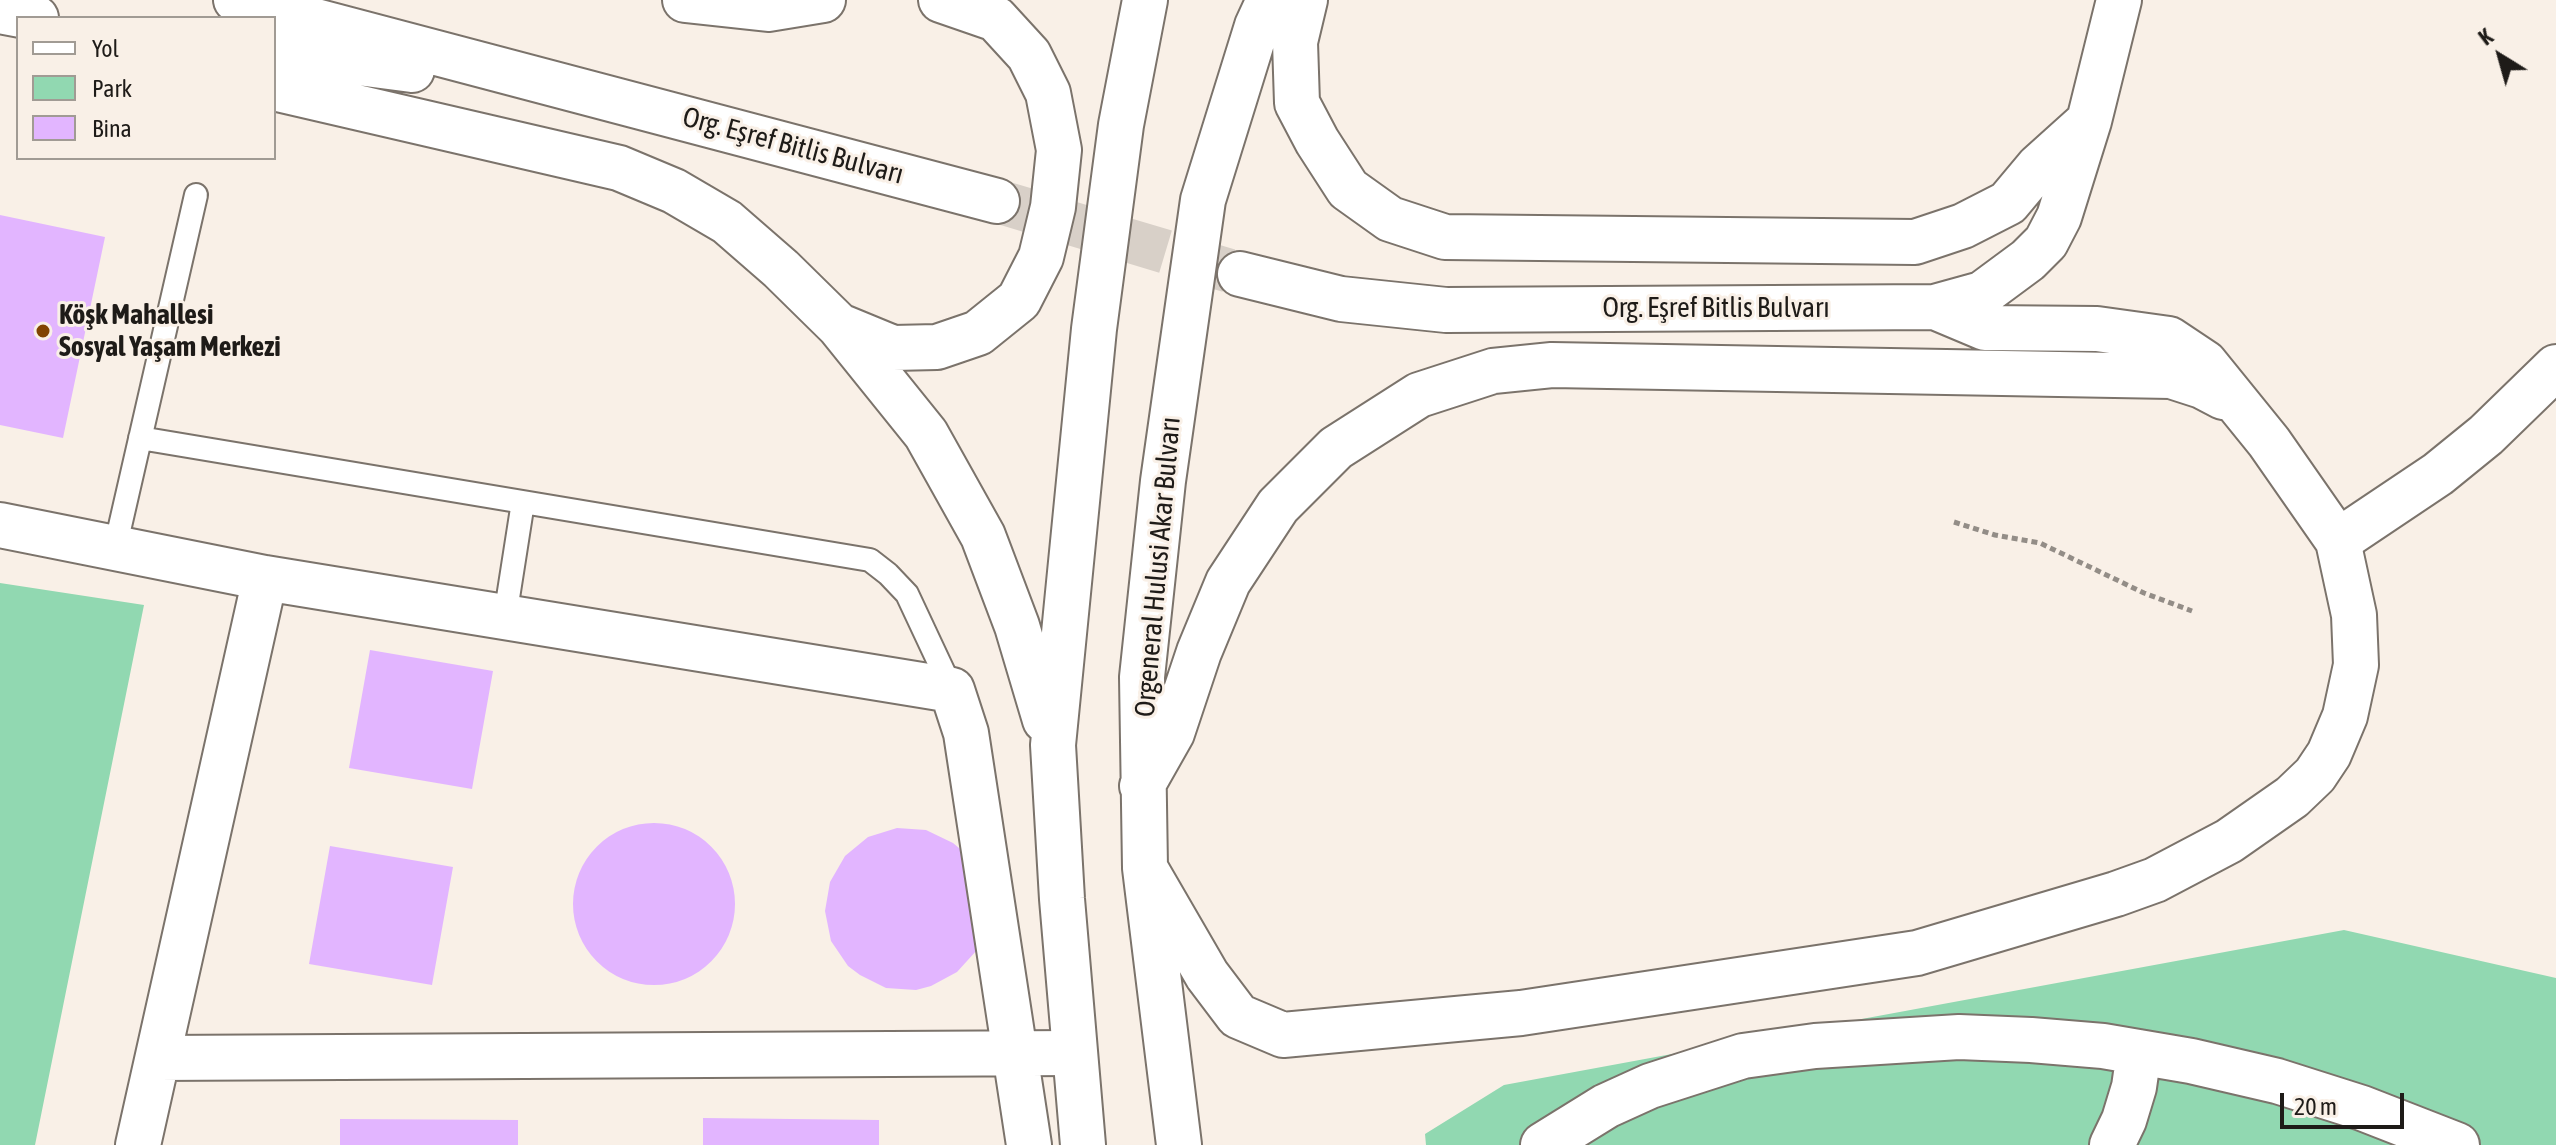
<!DOCTYPE html>
<meta charset="utf-8">
<style>
body{margin:0}
#map{position:relative;width:2556px;height:1145px;overflow:hidden;background:#f9f0e7;font-family:"Asap Condensed",sans-serif}
canvas{display:block}
.legend{position:absolute;left:16px;top:16px;width:260px;height:144px;box-sizing:border-box;background:#f9f0e7;border:2px solid #a19b94;margin:0;padding:10px 14px;list-style:none;font-size:24px;color:#1e1b18}
.legend li{display:flex;align-items:center;gap:16px;height:40px}
.legend b{width:40px;border:2px solid #a19b94}
.north{position:absolute;left:2460px;top:16px;width:80px;height:80px;-webkit-text-stroke:6px #f9f0e7;paint-order:stroke;rotate:323deg;font-size:22px;font-weight:700;line-height:32px;text-align:center;color:#1e1b18}
.north::after{content:'';display:block;margin:auto;width:28px;height:36px;background:#1e1b18;clip-path:polygon(50% 0,100% 100%,50% 72%,0 100%)}
.scale{position:absolute;left:2280px;top:1093px;width:124px;height:36px;box-sizing:border-box;border:4px solid #1e1b18;border-top:0;padding-left:10px;font-size:24px;line-height:28px;white-space:nowrap;color:#1e1b18;-webkit-text-stroke:6px #f9f0e7;paint-order:stroke}
</style>
<div id="map">
<canvas width="2556" height="1145"></canvas>
<ul class="legend">
<li><b style="height:10px;background:#fff"></b>Yol</li>
<li><b style="height:22px;background:#91d8b1"></b>Park</li>
<li><b style="height:22px;background:#e2b5ff"></b>Bina</li>
</ul>
<div class="north">K</div>
<div class="scale">20 m</div>
</div>
<script>
const g = document.querySelector('canvas').getContext('2d');
g.lineJoin = 'round';
function fill(path, color) { g.fillStyle = color; g.fill(path, 'evenodd'); }
const poly = rows => new Path2D(rows.map(r => 'M' + r).join(''));
function strokePath(path, color, width, dash) { g.strokeStyle = color; g.lineWidth = width; g.lineCap = dash ? 'butt' : 'round'; g.setLineDash(dash || []); g.stroke(path); }
function write(font, color, halo, rows, align = 'center') {
  g.font = font + ' "Asap Condensed",sans-serif'; g.lineWidth = 6; g.setLineDash([]); g.textBaseline = 'middle'; g.strokeStyle = halo; g.fillStyle = color; for (const [text, x, y, turn = 0] of rows) {
    g.save(); g.translate(x, y); g.rotate((+turn || 0) * Math.PI / 180); g.textAlign = isNaN(turn) ? turn : align; if (halo) g.strokeText(text, 0, 0); g.fillText(text, 0, 0); g.restore();
  }
}
fill(poly([
 [0,583,144,605,35,1145,0,1145],
 [2344,930,2556,978,2556,1145,1426,1145,1425,1134,1504,1085]
]), '#91d8b1');
fill(poly([
 [0,215,105,237,63,438,0,425],
 [370,650,493,671,472,789,349,768],
 '573 904a81 81 0 1 1 162 0a81 81 0 1 1-162 0Z',
 [897,828,926,830,953,843,965,853,977,950,957,972,931,986,916,990,886,988,860,975,848,966,831,941,825,911,830,882,845,856,868,837],
 [330,846,453,867,432,985,309,964],
 [703,1118,879,1120,879,1145,703,1145],
 [340,1119,518,1120,518,1145,340,1145]
]), '#e2b5ff');
strokePath(poly([
 [997,201,1240,274]
]), '#d8d0c8', 44, [44, 22]);
const service = poly([
 [140,438,870,560,888,574,907,594,952,690],
 [115,548,196,195],
 [505,617,523,502]
]);
const minor = poly([
 [0,525,265,578,952,690,966,733,1029,1145],
 [2338,541,2438,474,2486,435,2556,367],
 [158,1058,1074,1053],
 [138,1145,265,578],
 [1543,1145,1606,1106,1650,1086,1743,1056,1815,1046,1959,1037,2031,1040,2103,1046,2191,1061,2277,1081,2362,1108,2457,1145],
 [2112,1145,2124,1120,2134,1087,2139,1052]
]);
const primary = poly([
 [236,0,997,201],
 [685,0,768,9,823,0],
 [1305,0,1295,42,1297,103,1317,141,1348,189,1390,219,1445,237,1915,242,1963,226,2008,203,2039,166,2089,121],
 [0,11,36,18],
 [274,52,412,70],
 [274,88,619,168,674,191,727,222,781,269,839,326,926,434,983,536,1017,626,1045,720],
 [1240,274,1341,299,1446,310,1935,307,1982,294,2028,260,2046,242,2059,217,2089,121,2119,0],
 [842,327,893,348,937,347,978,333,1019,300,1041,257,1053,207,1059,150,1048,93,1029,55,996,19,941,0],
 [1142,786,1172,733,1199,652,1228,582,1278,506,1336,448,1419,395,1493,371,1552,365,2171,376,2202,386,2223,397],
 [1145,868,1207,975,1238,1016,1283,1035,1521,1013,1917,953,2116,894,2155,880,2229,841,2292,797,2315,775,2329,754,2345,716,2356,665,2354,615,2338,541,2269,442,2205,363,2169,339,2097,329,1985,328,1935,307],
 [1083,1145,1062,899,1053,745,1094,329,1121,125,1145,0],
 [1179,1145,1145,868,1142,677,1163,481,1203,200,1257,26,1269,0]
]);
strokePath(service, '#7b736b', 26);
strokePath(minor, '#7b736b', 48);
strokePath(primary, '#7b736b', 48);
strokePath(poly([
 [1954,522,1995,535,2040,543,2144,593,2192,611]
]), '#938d87', 5, [6, 4]);
strokePath(service, '#fff', 22);
strokePath(minor, '#fff', 44);
strokePath(primary, '#fff', 44);
for (const [x, y, r, color] of [
 [43,331,8,"#814301"]
]) { const dot = new Path2D(); dot.arc(x, y, r, 0, 2 * Math.PI); g.fillStyle = color; g.fill(dot); strokePath(dot, '#f9f0e7', 3); }
write('28px', '#1e1b18', '#f9f0e7', [
 ["Org. Eşref Bitlis Bulvarı",793,146,15],
 ["Org. Eşref Bitlis Bulvarı",1716,308],
 ["Orgeneral Hulusi Akar Bulvarı",1158,567,-85]
]);
write('bold 28px', '#1e1b18', '#f9f0e7', [
 ["Köşk Mahallesi",59,315],
 ["Sosyal Yaşam Merkezi",59,347]
], 'left');
</script>
